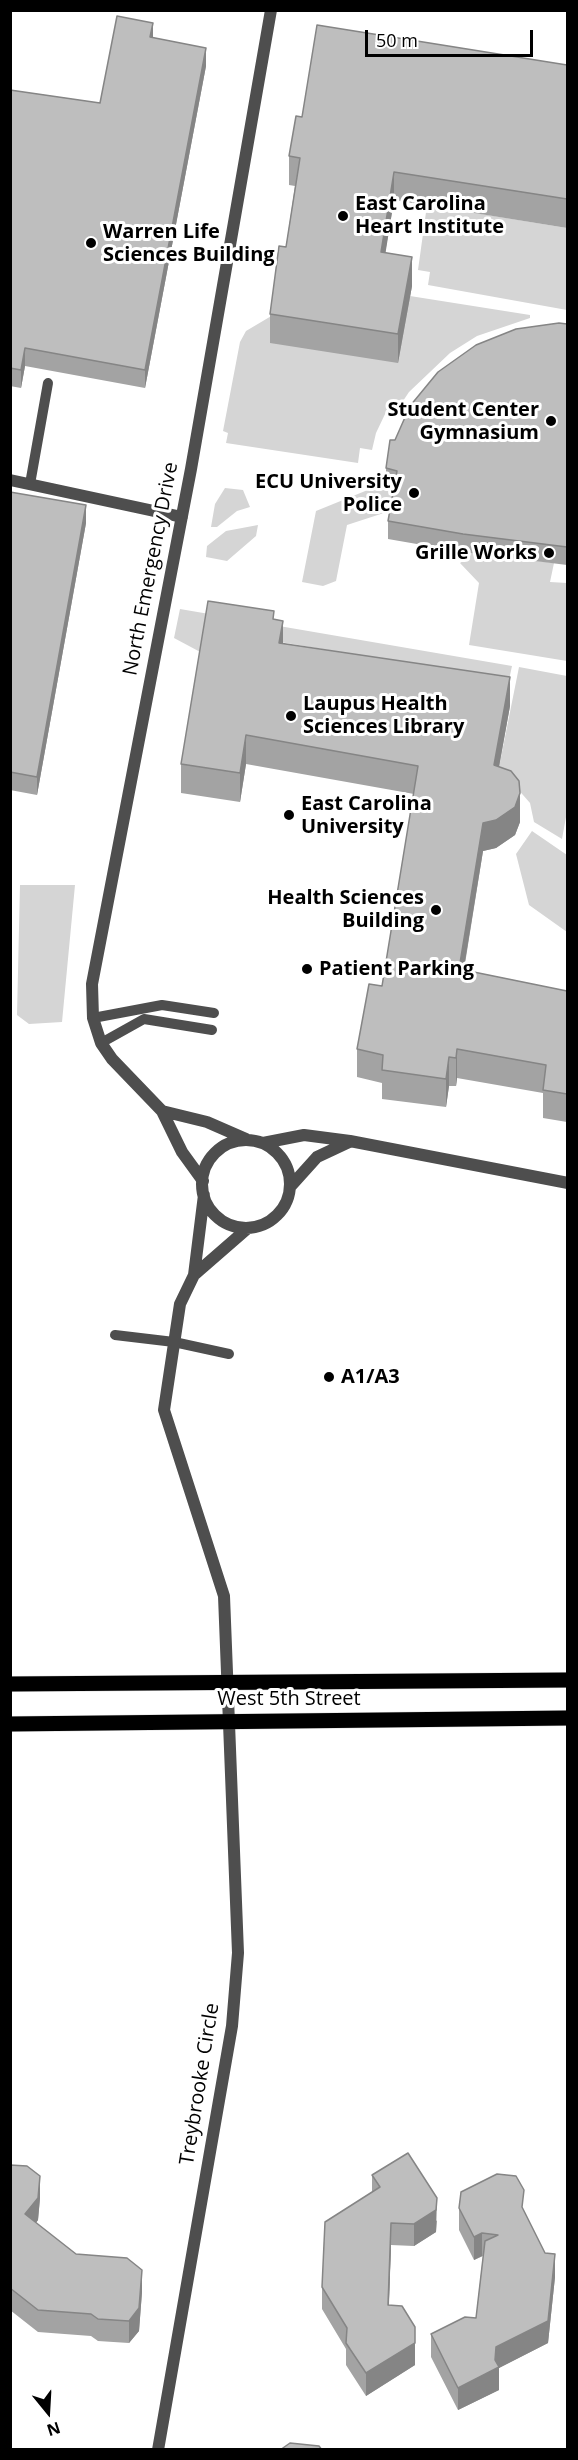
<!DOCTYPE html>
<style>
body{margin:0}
#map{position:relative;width:578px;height:2460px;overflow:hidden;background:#fff;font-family:"Open Sans",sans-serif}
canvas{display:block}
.frame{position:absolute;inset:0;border:12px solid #000;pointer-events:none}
.north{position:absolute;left:18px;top:2382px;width:60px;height:60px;-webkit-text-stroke:4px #fff;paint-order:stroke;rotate:162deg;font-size:16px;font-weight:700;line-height:24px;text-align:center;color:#000}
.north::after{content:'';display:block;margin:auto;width:21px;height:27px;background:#000;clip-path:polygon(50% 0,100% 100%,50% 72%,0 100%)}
.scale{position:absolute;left:365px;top:30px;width:168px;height:27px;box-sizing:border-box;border:3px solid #000;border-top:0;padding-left:8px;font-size:18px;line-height:21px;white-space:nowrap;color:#000;-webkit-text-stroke:4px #fff;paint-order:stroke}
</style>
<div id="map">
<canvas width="578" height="2460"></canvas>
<div class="frame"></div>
<div class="north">N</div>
<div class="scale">50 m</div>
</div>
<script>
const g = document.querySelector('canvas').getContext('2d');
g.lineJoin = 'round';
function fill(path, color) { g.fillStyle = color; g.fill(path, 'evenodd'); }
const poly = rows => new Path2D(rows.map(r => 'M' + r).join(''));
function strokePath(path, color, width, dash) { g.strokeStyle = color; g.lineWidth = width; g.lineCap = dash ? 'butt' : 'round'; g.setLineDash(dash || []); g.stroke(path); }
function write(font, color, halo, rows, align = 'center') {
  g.font = font + ' "Open Sans",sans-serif'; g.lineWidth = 6; g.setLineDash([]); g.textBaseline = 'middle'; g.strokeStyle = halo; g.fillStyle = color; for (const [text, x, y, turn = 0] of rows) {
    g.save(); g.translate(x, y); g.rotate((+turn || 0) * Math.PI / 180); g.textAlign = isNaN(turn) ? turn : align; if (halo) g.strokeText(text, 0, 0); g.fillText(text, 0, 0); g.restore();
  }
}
fill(poly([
 [427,205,567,228,567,310,428,285,430,272,418,270],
 [410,296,530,315,530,318,477,336,450,353,409,392,393,416,386,412,376,433,372,450,360,448,358,463,226,443,228,433,223,431,240,342,246,331,273,315,398,362],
 [380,485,397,489,393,510,347,525,336,581,323,586,302,582,316,511],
 [225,488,243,490,250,507,237,511,217,527,211,527,215,504],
 [258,525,256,536,227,561,206,557,207,546,226,531],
 [470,552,554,563,550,582,567,583,567,661,469,645,479,583,460,563,469,557],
 [180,609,512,666,509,680,274,641,204,654,174,638],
 [519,667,567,676,568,806,562,839,534,822,530,803,516,787,496,782],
 [532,831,567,855,567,932,529,905,516,854],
 [20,885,75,885,62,1022,29,1024,17,1015]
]), '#d5d5d5');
const primary = poly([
 [10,1684,568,1680],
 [10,1724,568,1718]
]);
strokePath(primary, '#dbdbdb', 16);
strokePath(poly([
 [30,484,48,383],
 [93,1018,162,1005,214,1013],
 [101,1043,144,1019,212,1030],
 [115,1335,174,1342,229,1354]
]), '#4e4e4e', 10);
strokePath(poly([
 [10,480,182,517],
 [162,1111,207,1122,246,1139],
 '202 1184a44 44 0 1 1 88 0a44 44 0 1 1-88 0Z',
 [263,1143,304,1135,350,1141,568,1183],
 [203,1181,182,1152,162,1111,112,1059,101,1043,93,1018,92,984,191,469,271,10],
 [290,1187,317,1157,349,1142],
 [194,1275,248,1228],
 [158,2450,232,2026,238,1953,224,1596,164,1410,180,1304,194,1275,204,1195]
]), '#4e4e4e', 12);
strokePath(primary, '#000', 15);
fill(poly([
 [153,38,206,66,145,388,25,366,21,388,10,386,10,90,100,103],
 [567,65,567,228,394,200,385,253,412,286,398,363,270,343,270,314,286,247,295,186,289,185,289,156,302,117],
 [567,324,567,565,463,552,388,539,388,521,394,488,386,486,386,468,395,440],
 [10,492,86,523,37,795,10,790],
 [274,620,283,643,510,706,499,767,520,822,515,835,496,848,483,851,464,970,567,991,567,1122,543,1118,543,1093,457,1078,456,1086,449,1086,446,1107,382,1099,382,1083,357,1077,357,1049,382,986,414,794,246,764,240,802,181,793,181,764],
 [10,2165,40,2198,38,2220,36,2223,76,2254,142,2292,139,2331,129,2343,98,2341,91,2336,38,2332,10,2310],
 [372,2175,437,2221,436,2232,414,2246,391,2245,389,2305,415,2350,415,2365,366,2396,346,2365,346,2349,322,2309,322,2287,372,2192],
 [459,2208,524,2211,555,2277,548,2343,499,2368,499,2390,458,2410,431,2357,431,2334,476,2318,483,2256,474,2260,459,2230]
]), '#a3a3a3');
fill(poly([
 [153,23,153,41,150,37],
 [206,48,206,66,145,388,145,370],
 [394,172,394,200,381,281,381,252],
 [412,257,412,286,398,363,398,334],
 [25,348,25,366,21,388,21,370],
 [86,505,86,523,37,795,37,777],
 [283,621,283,650,279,643],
 [510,677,510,706,494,794,494,765],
 [246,735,246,764,240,802,240,773],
 [520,793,520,822,515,835,496,848,483,851,459,998,459,969,483,823],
 [457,1049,457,1078,456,1086,456,1058],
 [449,1057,449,1086,446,1107,446,1079],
 [40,2176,40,2198,38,2220,25,2237,25,2214],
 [437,2198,436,2232,414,2246,414,2224],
 [391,2223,391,2245,388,2327,388,2305],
 [482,2233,482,2256,474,2260,474,2237],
 [555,2254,555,2277,548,2343,499,2368,499,2390,458,2410,458,2388,495,2360,496,2347],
 [142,2270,142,2292,139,2331,129,2343,129,2321],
 [415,2327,415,2365,366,2396,366,2373]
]), '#858585');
const building = poly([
 [117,16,153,23,150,37,206,48,145,370,25,348,21,370,10,368,10,90,100,103,117,16],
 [317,25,567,65,567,199,394,172,381,252,412,257,398,334,270,314,279,246,286,247,300,158,289,156,296,116,302,117,317,25],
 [559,323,567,324,567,547,463,534,388,521,397,471,386,468,390,440,395,440,410,406,438,372,476,345,516,329,559,323],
 [10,492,86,505,37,777,10,772,10,492],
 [208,601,274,611,273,619,283,621,279,643,510,677,494,765,511,771,519,781,520,793,515,807,496,820,483,823,459,969,567,991,567,1094,543,1090,546,1065,457,1049,456,1058,449,1057,446,1079,382,1070,383,1055,357,1049,369,984,382,986,418,766,246,735,240,773,181,764,208,601],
 [408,2153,437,2198,436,2210,414,2224,391,2223,388,2305,402,2306,415,2327,415,2343,366,2373,346,2343,347,2328,322,2287,325,2222,380,2187,372,2175,408,2153],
 [10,2165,27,2166,40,2176,38,2198,25,2214,76,2254,127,2258,142,2270,139,2308,129,2321,98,2319,91,2314,38,2310,10,2288,10,2165],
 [497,2174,516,2176,524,2190,522,2207,545,2253,555,2254,548,2321,496,2347,495,2360,499,2367,458,2388,431,2334,465,2317,476,2318,485,2241,498,2235,482,2233,474,2237,459,2208,461,2192,497,2174],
 [290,2443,319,2446,322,2450,280,2450,290,2443]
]);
fill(building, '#bebebe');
strokePath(building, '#858585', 1.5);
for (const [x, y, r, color] of [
 [343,216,6,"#000"],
 [91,243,6,"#000"],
 [551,421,6,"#000"],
 [414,493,6,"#000"],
 [549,553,6,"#000"],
 [291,716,6,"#000"],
 [289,815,6,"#000"],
 [436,910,6,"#000"],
 [307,969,6,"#000"],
 [329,1377,6,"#000"]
]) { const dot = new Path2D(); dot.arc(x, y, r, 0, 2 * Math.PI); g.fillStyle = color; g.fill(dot); strokePath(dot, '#fff', 2); }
write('bold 20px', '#000', '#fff', [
 ["East Carolina",355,204],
 ["Heart Institute",355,227],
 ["Warren Life",103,232],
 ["Sciences Building",103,255],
 ["Student Center",539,410,"right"],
 ["Gymnasium",539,433,"right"],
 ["ECU University",402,482,"right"],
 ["Police",402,505,"right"],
 ["Grille Works",537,553,"right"],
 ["Laupus Health",303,704],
 ["Sciences Library",303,727],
 ["East Carolina",301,804],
 ["University",301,827],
 ["Health Sciences",424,898,"right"],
 ["Building",424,921,"right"],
 ["Patient Parking",319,969],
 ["A1/A3",341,1377]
], 'left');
write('20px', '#000', '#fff', [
 ["North Emergency Drive",151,569,-79],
 ["West 5th Street",289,1699],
 ["Treybrooke Circle",200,2084,-81]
]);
</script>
